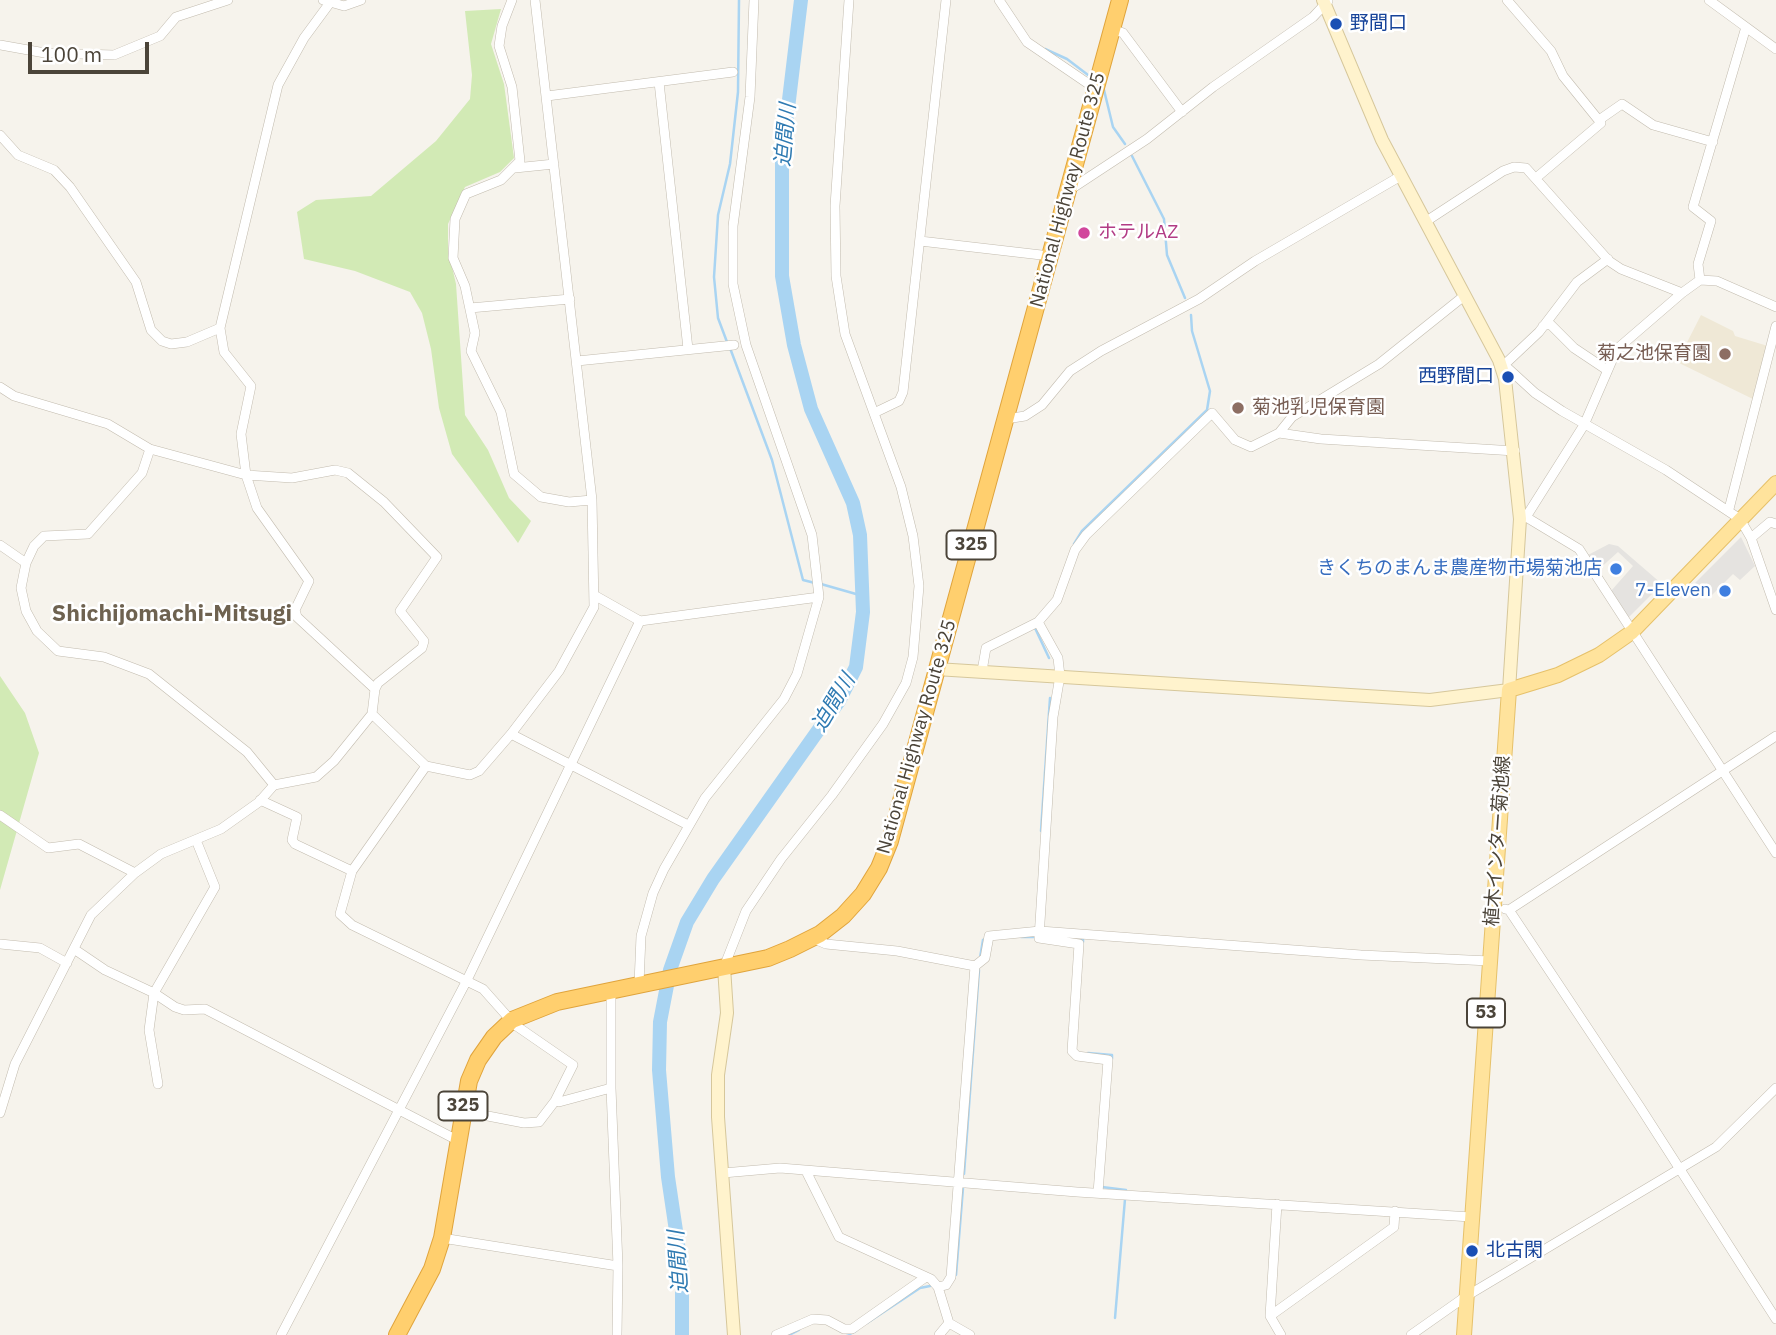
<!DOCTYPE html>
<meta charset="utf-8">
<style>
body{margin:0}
#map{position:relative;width:1776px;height:1335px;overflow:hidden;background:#f6f3ec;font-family:"IBM Plex Sans",sans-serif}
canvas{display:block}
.scale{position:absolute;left:28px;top:42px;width:121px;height:32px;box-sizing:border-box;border:4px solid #4b4439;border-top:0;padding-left:9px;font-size:21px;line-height:24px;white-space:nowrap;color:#4b4439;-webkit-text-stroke:5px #fff;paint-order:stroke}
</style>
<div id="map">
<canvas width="1776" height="1335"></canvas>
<div class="scale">100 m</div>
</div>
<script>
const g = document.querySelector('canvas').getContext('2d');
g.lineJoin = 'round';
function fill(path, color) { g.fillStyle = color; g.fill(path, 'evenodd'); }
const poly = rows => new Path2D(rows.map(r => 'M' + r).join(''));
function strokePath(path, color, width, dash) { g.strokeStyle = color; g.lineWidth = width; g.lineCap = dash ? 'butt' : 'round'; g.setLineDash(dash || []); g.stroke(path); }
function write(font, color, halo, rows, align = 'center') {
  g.font = font + ' "IBM Plex Sans","Noto Sans JP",sans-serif'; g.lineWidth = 5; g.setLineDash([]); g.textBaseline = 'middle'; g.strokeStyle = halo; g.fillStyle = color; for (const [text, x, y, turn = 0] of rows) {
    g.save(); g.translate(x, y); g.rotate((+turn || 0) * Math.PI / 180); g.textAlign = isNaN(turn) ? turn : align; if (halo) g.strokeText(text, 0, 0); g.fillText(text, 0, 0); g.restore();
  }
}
fill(poly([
 [1701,315,1733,331,1735,336,1771,347,1757,401,1677,362]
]), '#efe8d6');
fill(poly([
 [501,9,491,44,504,84,514,158,500,172,465,187,448,224,448,250,456,284,465,415,488,450,509,498,531,521,518,543,452,454,439,408,431,349,422,313,410,292,355,271,304,259,297,212,316,200,371,196,436,141,470,99,472,75,465,11],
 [0,676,25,713,39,753,0,890]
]), '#d2eab5');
fill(poly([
 [1741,537,1755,566,1740,580,1733,574,1709,598,1695,583],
 [1609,544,1618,546,1662,584,1628,618,1611,591,1633,566,1618,552,1597,571,1588,555]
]), '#e5e3e0');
strokePath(poly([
 [1045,49,1067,59,1092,78],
 [1104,90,1113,127,1125,144],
 [1132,156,1164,219,1167,255,1185,298],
 [727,342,718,318,714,277,718,215,730,164,738,92,739,0],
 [730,348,772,460,803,580,815,583],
 [1074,544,1082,531,1207,410,1210,391,1192,331,1191,315],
 [821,584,863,596],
 [1035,628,1049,658],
 [1041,831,1050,698],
 [1021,937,1035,937],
 [1065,938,1083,939,1083,942],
 [980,958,983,940,986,939],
 [1088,1053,1112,1055,1112,1059],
 [964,1174,979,970],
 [1102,1187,1126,1190],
 [956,1275,963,1188],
 [1115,1318,1125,1199],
 [867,1323,920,1288,930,1286],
 [840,1331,850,1334,856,1331],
 [789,1335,799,1330]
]), '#a9d4f2', 2.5);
strokePath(poly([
 [682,1335,682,1271,668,1177,659,1070,660,1022,670,970,687,922,713,879,839,701,856,667,863,612,860,535,853,503,811,409,794,345,782,276,782,158,801,0]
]), '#a9d4f2', 14);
const street = poly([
 [323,0,344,6,361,0],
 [512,0,502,26,499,46,512,87,520,161,501,180,466,194,455,219,453,258,465,286,475,333,471,351,501,412,514,474,541,497,569,502,592,500],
 [999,0,1027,42,1096,89],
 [1507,0,1551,51,1563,76,1601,123,1536,178],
 [1709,0,1776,49],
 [329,4,304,38,278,85,220,328,224,352,251,386,241,434,246,475,257,508,309,581,295,610,297,617,375,689],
 [1112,29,1123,33,1182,112],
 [0,45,45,53,114,55,160,36,176,17,228,0],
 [659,82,688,349],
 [547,96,733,72],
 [1599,120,1622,104,1653,125,1713,142],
 [0,135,18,155,54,170,70,187,136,282,151,330,162,341,171,344,187,342,220,328],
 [515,168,554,164],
 [1068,191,1147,139,1213,87,1313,17,1328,1],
 [1425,222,1503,171,1514,167,1526,168,1609,261,1621,269,1682,293],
 [920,241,1050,256],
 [1700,280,1698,264,1711,221,1693,207,1746,27],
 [470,308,570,299],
 [1543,326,1550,324,1574,348,1607,370],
 [577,361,734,345],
 [1500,361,1535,393,1562,411,1666,470,1740,519,1751,538,1776,610],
 [1504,365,1539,332,1577,282,1608,259],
 [0,387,14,396,108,424,150,449,246,475,292,478,335,470,348,473,384,502,437,557,400,611,424,641,422,648,378,683,375,689,372,714,334,761,316,777,274,785,259,802,221,829,161,854,135,873,91,915,15,1064,0,1113],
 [874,413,899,401,903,392,946,0],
 [1006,419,1025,416,1042,405,1070,371,1101,351,1199,299,1255,261,1399,177],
 [1279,433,1321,439,1515,451],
 [150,449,142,473,88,534,44,536,34,546,26,563,21,588,26,611,37,631,58,651,104,657,149,674,247,752,274,785],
 [1729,509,1776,326],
 [1526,517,1579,549,1776,853],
 [1521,519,1526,517,1584,425,1617,349,1682,293,1700,280,1717,281,1776,307],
 [1751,538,1770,522,1776,524],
 [0,545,26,563],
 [594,595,640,621,819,597],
 [1038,622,1058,658,1060,676,1053,717,1039,938,1079,944,1072,1051,1077,1056,1108,1060,1098,1193],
 [982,671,986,648,1038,622,1057,600,1075,550,1086,535,1212,413,1235,440,1251,447,1279,433,1292,417,1379,364,1464,296],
 [372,714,426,766,470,775,479,771,511,734,559,671,594,607,592,500,535,0],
 [511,734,688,825],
 [426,766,352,871,340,914,352,925,483,989,515,1025,573,1065,555,1101,539,1122,524,1123,462,1111],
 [260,800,297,817,292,840,295,844,352,871],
 [0,815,48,848,79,844,135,873],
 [1505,909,1509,910,1776,736],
 [1509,910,1640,1107,1776,1319],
 [812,938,826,944,897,951,975,966],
 [0,944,40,948,67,963],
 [74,949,105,970,154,993,175,1007,184,1010,205,1009,457,1140],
 [975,966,985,958,989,936,1040,931,1361,955,1490,961],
 [724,967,746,911,781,859,832,795,883,724,906,683,913,657,919,586,913,536,901,487,845,334,836,276,835,206,849,0],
 [639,984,641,936,653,893,664,869,705,798,784,699,797,674,819,597,812,535,746,345,733,284,733,226,750,97,754,0],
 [611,990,611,1088,618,1266,617,1335],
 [158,1084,149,1030,154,993,215,887,196,840],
 [555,1101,559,1102,611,1088],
 [806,1171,839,1237,931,1279,938,1287,949,1323,970,1335],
 [723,1173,780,1168,1077,1192,1471,1217],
 [1277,1204,1270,1316,1281,1335],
 [442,1238,618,1266],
 [938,1287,946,1285,951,1277,975,966],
 [1270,1316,1394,1227,1395,1211],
 [281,1335,467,980,640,621],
 [776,1335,813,1319,827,1320,844,1329,852,1329,926,1277],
 [939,1335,949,1323],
 [1411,1335,1465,1297,1716,1147,1776,1088]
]);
const secondary = poly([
 [936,669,1430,700,1509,690,1520,519,1505,379,1499,360,1382,140,1323,0],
 [724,967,727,1013,718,1075,718,1117,734,1335]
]);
const primary = poly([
 [1464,1335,1509,690,1558,675,1599,655,1632,632,1776,483]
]);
const highway = poly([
 [397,1335,432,1269,442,1238,469,1081,478,1060,494,1037,512,1020,557,1002,768,958,790,949,820,934,843,916,863,894,879,868,890,841,1120,0]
]);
strokePath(street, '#c2bbae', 10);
strokePath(secondary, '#d6c79b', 14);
strokePath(primary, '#e6c16a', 16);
strokePath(highway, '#e0a43c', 18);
strokePath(street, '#fff', 9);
strokePath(secondary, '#fff3cd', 12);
strokePath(primary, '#ffe39c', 14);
strokePath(highway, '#ffcf6e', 16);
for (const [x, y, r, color] of [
 [1336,24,7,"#1a4fb4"],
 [1084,233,7,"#d1479c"],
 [1725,354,7,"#8d6e63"],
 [1508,377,7,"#1a4fb4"],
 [1238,408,7,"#8d6e63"],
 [1616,569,7,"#3f7fe0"],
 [1725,591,7,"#3f7fe0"],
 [1472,1251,7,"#1a4fb4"]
]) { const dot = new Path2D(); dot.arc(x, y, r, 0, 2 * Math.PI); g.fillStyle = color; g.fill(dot); strokePath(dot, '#fff', 2.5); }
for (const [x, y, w] of [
 [971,545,49],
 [1486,1013,38],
 [463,1106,49]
]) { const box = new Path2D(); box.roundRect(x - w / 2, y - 14.5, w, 29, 5); g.fillStyle = '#fff'; g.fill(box); strokePath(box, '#4b4439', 2); }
write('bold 18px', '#4b4439', null, [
 ["325",971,545],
 ["53",1486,1013],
 ["325",463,1106]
]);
write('19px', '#164399', '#fff', [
 ["野間口",1350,24],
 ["西野間口",1494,377,"right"],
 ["北古閑",1486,1251]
], 'left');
write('19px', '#4b4439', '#fff', [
 ["National Highway Route 325",1068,190,-75],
 ["National Highway Route 325",917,737,-74],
 ["植木インター菊池線",1498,841,-86]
]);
write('19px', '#b23c85', '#fff', [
 ["ホテルAZ",1098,233]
], 'left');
write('19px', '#785e54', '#fff', [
 ["菊之池保育園",1711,354],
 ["菊池乳児保育園",1252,408,"left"]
], 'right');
write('19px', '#366cbe', '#fff', [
 ["きくちのまんま農産物市場菊池店",1602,569],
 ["7-Eleven",1711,591]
], 'right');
write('italic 21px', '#2e7ab2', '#fff', [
 ["迫間川",786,135,-85],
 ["迫間川",834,703,-59],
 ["迫間川",679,1262,-94]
]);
write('bold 23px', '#6e6250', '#fff', [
 ["Shichijomachi-Mitsugi",172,614]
]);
</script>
